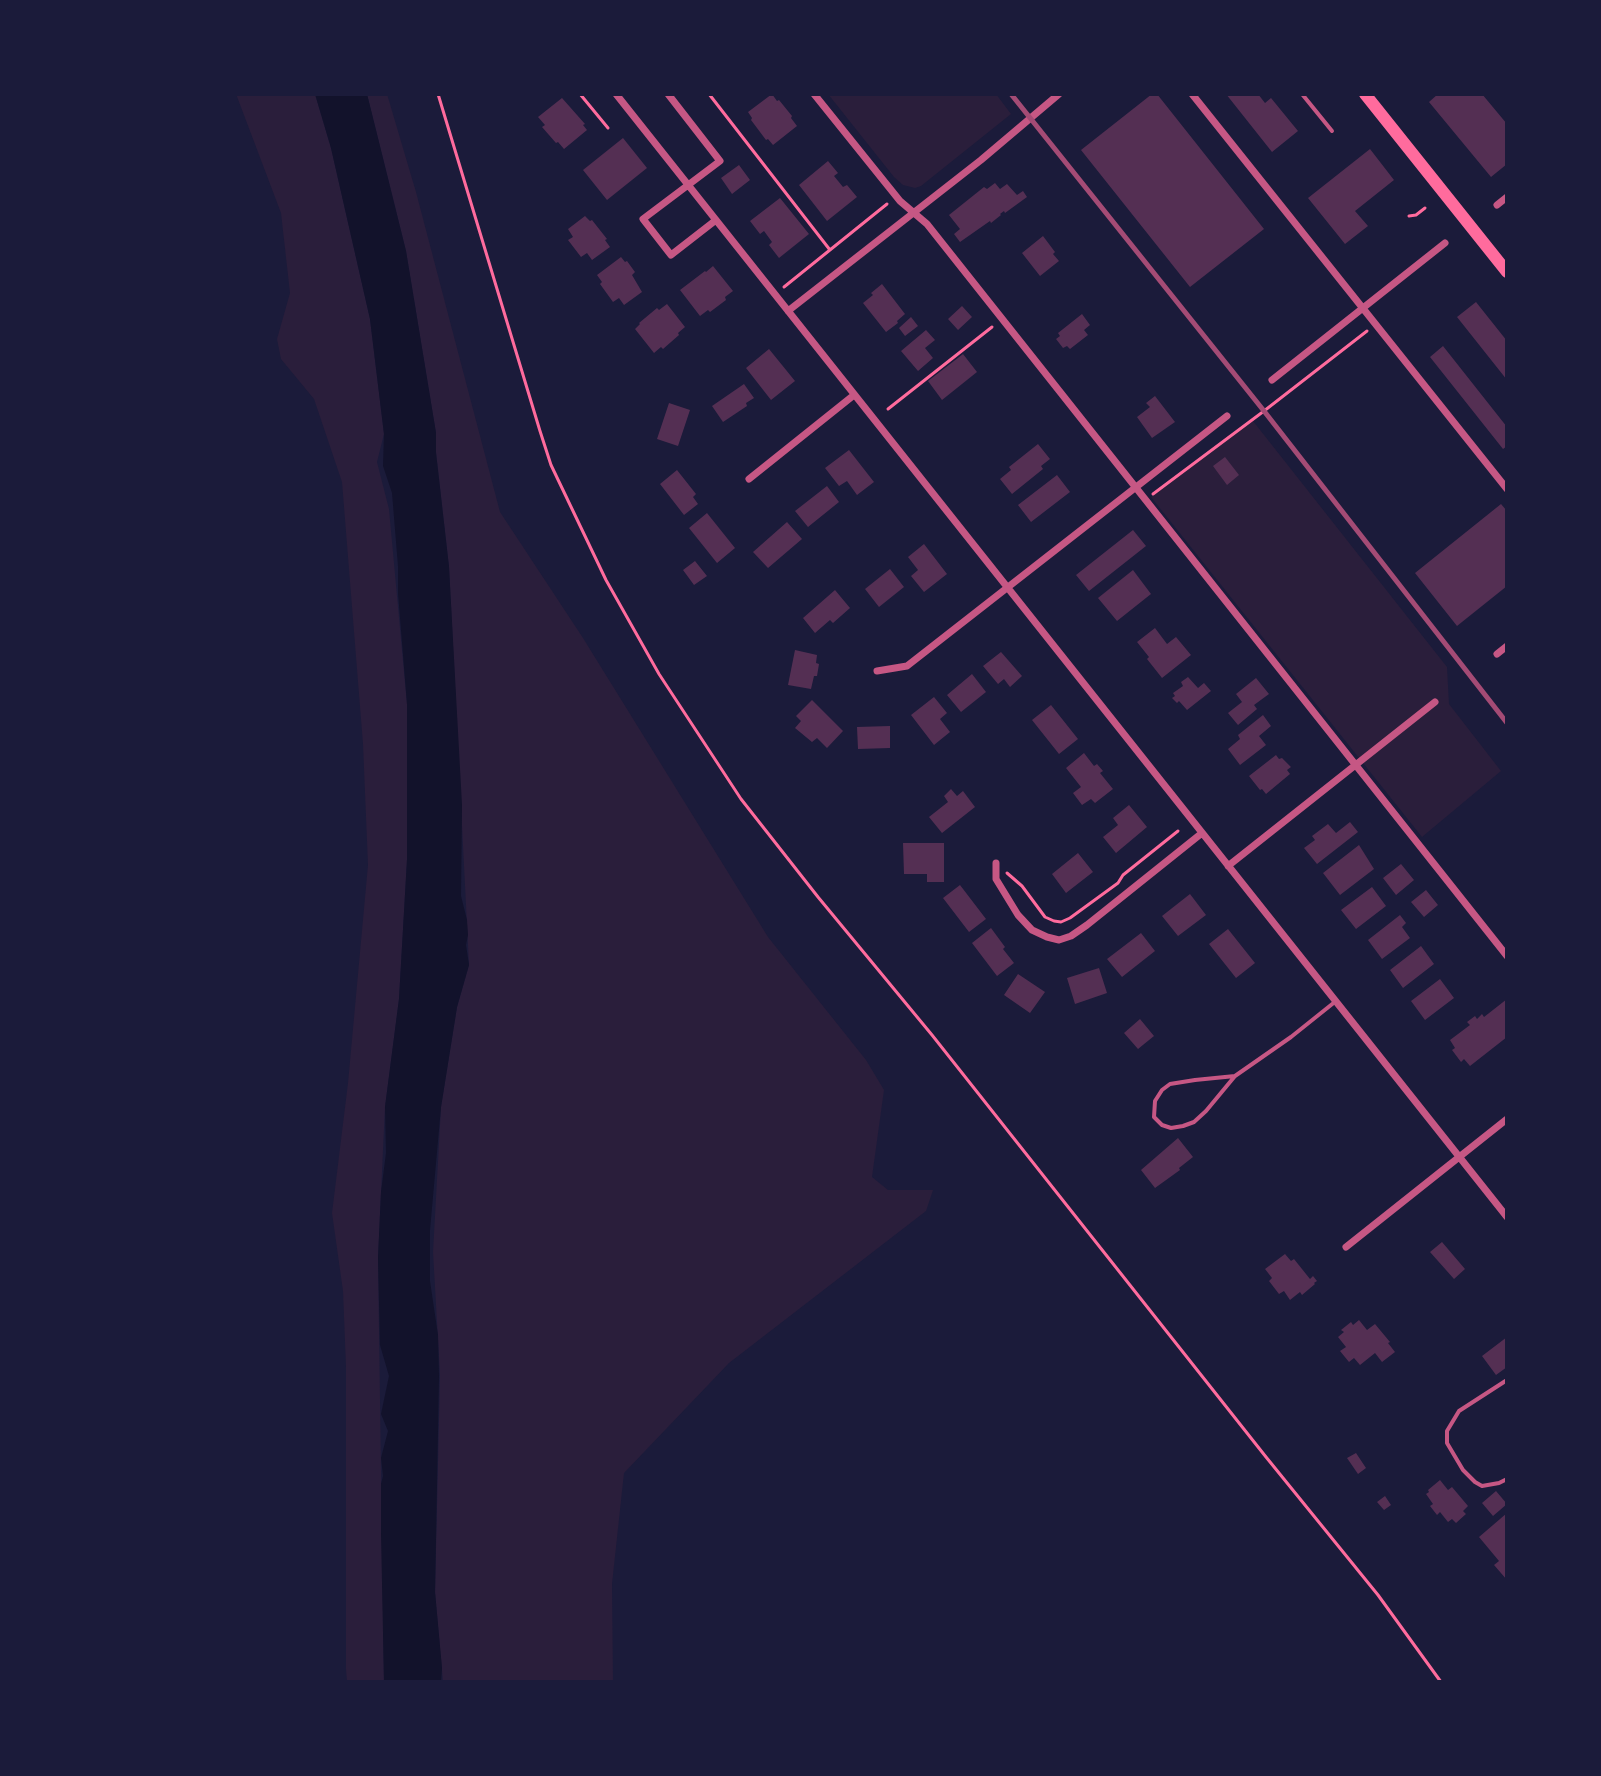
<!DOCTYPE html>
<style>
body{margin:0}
#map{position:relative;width:1601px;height:1776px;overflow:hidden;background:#1b1b3a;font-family:Montserrat,sans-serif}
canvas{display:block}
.frame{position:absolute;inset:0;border:96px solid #1b1b3a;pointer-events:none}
</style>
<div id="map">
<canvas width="1601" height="1776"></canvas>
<div class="frame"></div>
</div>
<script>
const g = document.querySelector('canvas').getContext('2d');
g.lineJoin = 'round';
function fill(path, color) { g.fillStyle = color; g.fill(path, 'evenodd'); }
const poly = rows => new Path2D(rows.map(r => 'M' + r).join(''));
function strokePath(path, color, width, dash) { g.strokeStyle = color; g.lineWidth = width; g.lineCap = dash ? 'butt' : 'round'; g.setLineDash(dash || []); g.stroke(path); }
fill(poly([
 [236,94,315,94,331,148,370,319,384,434,377,462,389,509,407,704,407,860,399,999,385,1107,378,1258,384,1682,347,1682,346,1669,346,1367,343,1291,332,1213,348,1083,368,865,363,744,342,482,314,399,281,359,277,339,290,293,281,213],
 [367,94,387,94,416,192,500,512,583,638,768,937,866,1060,884,1090,872,1177,888,1190,933,1190,926,1211,729,1363,624,1473,612,1584,613,1682,443,1682,435,1592,440,1375,433,1252,441,1107,457,1007,469,965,449,567,436,452,436,433,406,251],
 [828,94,996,94,1011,114,921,186,915,188,903,185,894,177],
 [1253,421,1447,667,1449,704,1501,771,1422,837,1151,497]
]), '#2a1e3b');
fill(poly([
 [315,94,367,94,406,251,436,433,436,453,449,567,462,805,461,896,467,920,468,935,466,945,469,965,457,1007,441,1107,430,1230,430,1281,438,1335,439,1376,435,1592,442,1668,441,1682,384,1682,381,1533,381,1484,383,1476,381,1458,388,1431,381,1414,389,1376,380,1345,378,1258,381,1192,386,1153,385,1107,399,999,407,860,407,704,398,593,398,566,392,493,383,466,384,434,370,319,331,148]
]), '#12122b');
fill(poly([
 [772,94,777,101,779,100,792,116,791,118,797,126,773,145,768,139,766,140,751,120,752,118,748,112],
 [1152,94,1157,94,1264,229,1190,287,1081,150],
 [1226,94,1258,94,1265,103,1271,98,1298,131,1272,152],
 [1438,94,1482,94,1507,124,1507,164,1491,177,1429,102],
 [562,98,585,124,583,125,587,130,564,149,558,142,556,143,542,127,545,125,538,117],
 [623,138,647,168,607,200,583,170],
 [1370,149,1394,180,1355,211,1368,226,1345,244,1308,198],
 [828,161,838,173,834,176,843,187,847,185,857,197,827,221,799,185],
 [739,165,750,180,732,194,721,178],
 [995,183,1000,189,1007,184,1017,195,1023,191,1027,197,1005,213,1004,211,1000,214,1001,215,991,223,990,221,960,242,954,234,960,229,949,215,984,187,987,189],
 [780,198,809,234,779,258,769,245,772,242,764,231,760,234,750,221],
 [585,216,590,221,592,220,607,239,605,240,610,247,592,260,587,253,581,257,568,240,573,237,568,229],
 [1043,236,1055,252,1053,254,1059,261,1040,276,1022,253],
 [621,257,625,262,627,261,635,272,632,275,642,292,624,305,619,298,613,302,600,284,602,282,597,275],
 [713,266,733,291,725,297,726,300,710,312,708,310,700,316,680,290,705,271,706,272],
 [882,284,905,314,897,321,898,323,886,332,863,303,873,295,871,293],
 [1476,302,1507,341,1507,380,1457,317],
 [667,304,685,327,678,333,679,335,663,349,661,347,654,353,635,329,640,324,639,323,657,308,659,310],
 [962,306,972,317,958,330,948,319],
 [1082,314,1090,325,1084,330,1088,335,1070,349,1067,346,1063,348,1056,339,1060,336,1058,333],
 [911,317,918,326,905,336,899,328],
 [926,330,935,340,925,348,933,358,918,371,901,351],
 [1443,346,1507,427,1507,446,1503,449,1430,357],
 [769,349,795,381,771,400,746,368],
 [963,354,977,372,942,400,928,381],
 [744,384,754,398,746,403,747,406,723,422,712,406],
 [1155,396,1175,422,1152,438,1137,417,1150,407,1146,403],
 [669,403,690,410,678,446,657,439],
 [1038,444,1050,459,1041,466,1043,469,1012,494,1000,479,1011,470,1009,467],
 [849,450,874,482,857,495,847,481,839,486,825,468],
 [1225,457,1239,475,1227,485,1213,466],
 [677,470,696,494,693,497,698,504,684,515,660,484],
 [1057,475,1070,492,1031,522,1018,505],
 [827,486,839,502,808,527,795,511],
 [1501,504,1507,511,1507,586,1457,626,1415,573],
 [707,513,735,548,717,563,689,528],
 [787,522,802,539,768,568,753,552],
 [1133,530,1146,546,1089,591,1076,575],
 [924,544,947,574,924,592,911,576,918,570,908,557],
 [695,561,707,576,694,585,683,570],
 [890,569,904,587,879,607,865,589],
 [1133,570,1151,594,1117,621,1098,598],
 [835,590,850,608,833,623,830,620,815,633,803,618],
 [1155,628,1167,644,1176,637,1191,655,1162,678,1147,659,1149,657,1137,642],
 [795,650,817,655,816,663,819,664,817,676,814,676,811,689,788,685],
 [1001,652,1022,676,1010,687,1004,679,998,684,983,666],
 [972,674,986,692,961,712,947,695],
 [1188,677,1198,688,1204,683,1211,691,1187,710,1179,701,1177,703,1172,698,1175,696,1173,693,1183,686,1181,682],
 [1256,678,1269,694,1254,705,1257,709,1238,725,1228,713,1242,702,1236,694],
 [934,697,947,713,940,719,950,732,934,745,911,715],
 [812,700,843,731,827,748,817,738,812,742,795,728,801,721,796,716],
 [1051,705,1078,739,1059,754,1032,720],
 [1263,715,1271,726,1259,736,1266,745,1240,765,1228,749,1240,739,1238,735],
 [890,726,890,748,858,749,857,727],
 [1084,753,1094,766,1097,764,1103,771,1100,773,1113,789,1095,803,1091,799,1082,805,1073,793,1081,787,1066,768],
 [1276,755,1279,759,1282,758,1291,767,1287,770,1290,774,1266,794,1262,789,1260,790,1249,776],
 [951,789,957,796,963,791,975,807,942,833,929,817,948,802,944,796],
 [1129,805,1147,827,1116,853,1103,837,1118,825,1113,818],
 [1350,822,1358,832,1317,864,1304,848,1315,840,1312,836,1328,824,1336,833],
 [903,843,944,843,944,882,927,882,927,874,904,874],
 [1359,845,1374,869,1340,895,1323,873],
 [1078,853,1093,872,1066,893,1052,874],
 [1401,864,1414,880,1396,895,1383,878],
 [960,885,986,919,969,932,943,898],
 [1372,887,1386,906,1356,929,1341,910],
 [1426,890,1438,905,1424,917,1411,902],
 [1190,894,1206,915,1178,936,1162,916],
 [1400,915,1406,923,1402,927,1410,938,1382,959,1368,940],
 [991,928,1005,947,1003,949,1014,963,997,976,972,943],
 [1228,929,1255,963,1236,978,1209,944],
 [1141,933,1155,951,1122,977,1107,959],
 [1421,946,1434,964,1403,988,1390,970],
 [1099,968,1107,993,1075,1004,1067,978],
 [1018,974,1045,992,1030,1013,1004,995],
 [1440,979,1454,998,1425,1020,1411,1001],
 [1507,999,1507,1037,1470,1066,1464,1059,1461,1062,1452,1050,1455,1048,1450,1040,1470,1025,1467,1022,1475,1016,1477,1019,1482,1014,1484,1017],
 [1140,1019,1154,1036,1138,1049,1124,1033],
 [1178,1138,1193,1157,1179,1168,1180,1170,1155,1188,1141,1170],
 [1442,1242,1465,1269,1454,1279,1430,1252],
 [1285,1254,1291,1261,1294,1259,1310,1279,1313,1276,1317,1281,1314,1283,1315,1284,1302,1295,1300,1292,1290,1300,1284,1291,1279,1294,1269,1281,1272,1278,1265,1269],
 [1359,1320,1367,1330,1375,1324,1390,1342,1388,1343,1395,1352,1382,1362,1375,1353,1360,1365,1354,1358,1349,1362,1340,1351,1346,1347,1338,1337,1344,1332,1341,1330,1351,1322,1353,1325],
 [1507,1337,1507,1367,1496,1375,1482,1356],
 [1356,1453,1366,1468,1358,1474,1347,1458],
 [1440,1480,1448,1490,1452,1487,1468,1506,1463,1511,1466,1514,1456,1523,1452,1519,1448,1522,1440,1512,1437,1515,1430,1506,1433,1504,1426,1494,1429,1492,1428,1490],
 [1496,1491,1507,1504,1493,1516,1482,1503],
 [1385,1496,1391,1505,1384,1510,1377,1502],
 [1507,1513,1507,1580,1494,1565,1499,1561,1479,1537]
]), '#542f53');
strokePath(poly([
 [438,94,540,431,551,465,606,580,659,674,741,799,818,897,932,1035,1266,1457,1378,1595,1441,1682],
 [580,94,608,128],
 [709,94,830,250],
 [1409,216,1416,215,1425,208],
 [784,287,887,204],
 [888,409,992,327],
 [1153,494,1264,411,1367,331],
 [1007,873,1022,886,1045,917,1054,921,1061,922,1070,918,1118,883,1123,875,1178,831]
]), '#ff6b9d', 3);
strokePath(poly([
 [1302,94,1332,131],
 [1235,1076,1195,1080,1170,1084,1162,1090,1155,1101,1154,1117,1162,1125,1171,1128,1183,1126,1194,1122,1206,1111,1235,1076,1291,1037,1336,1001],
 [1507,1380,1459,1411,1447,1431,1447,1443,1463,1470,1475,1482,1482,1486,1499,1483,1507,1479]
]), '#c65784', 4);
strokePath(poly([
 [616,94,1507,1217],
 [668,94,720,161,643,219,671,255,716,220],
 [814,94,900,201,927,224,1507,956],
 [1192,94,1507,489],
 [1497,205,1507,197],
 [788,311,981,160,1059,94],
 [1272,380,1445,243],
 [749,479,854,395],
 [1497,654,1507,646],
 [877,671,907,666,1227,416],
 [996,863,996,879,1018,915,1032,930,1047,937,1059,940,1071,936,1087,925,1202,833],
 [1228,866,1435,702],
 [1346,1247,1507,1119]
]), '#c65784', 7);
strokePath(poly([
 [1365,94,1507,272]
]), '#ff6b9d', 12);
strokePath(poly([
 [1011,94,1264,411,1507,723]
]), '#a44b75', 5);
</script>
